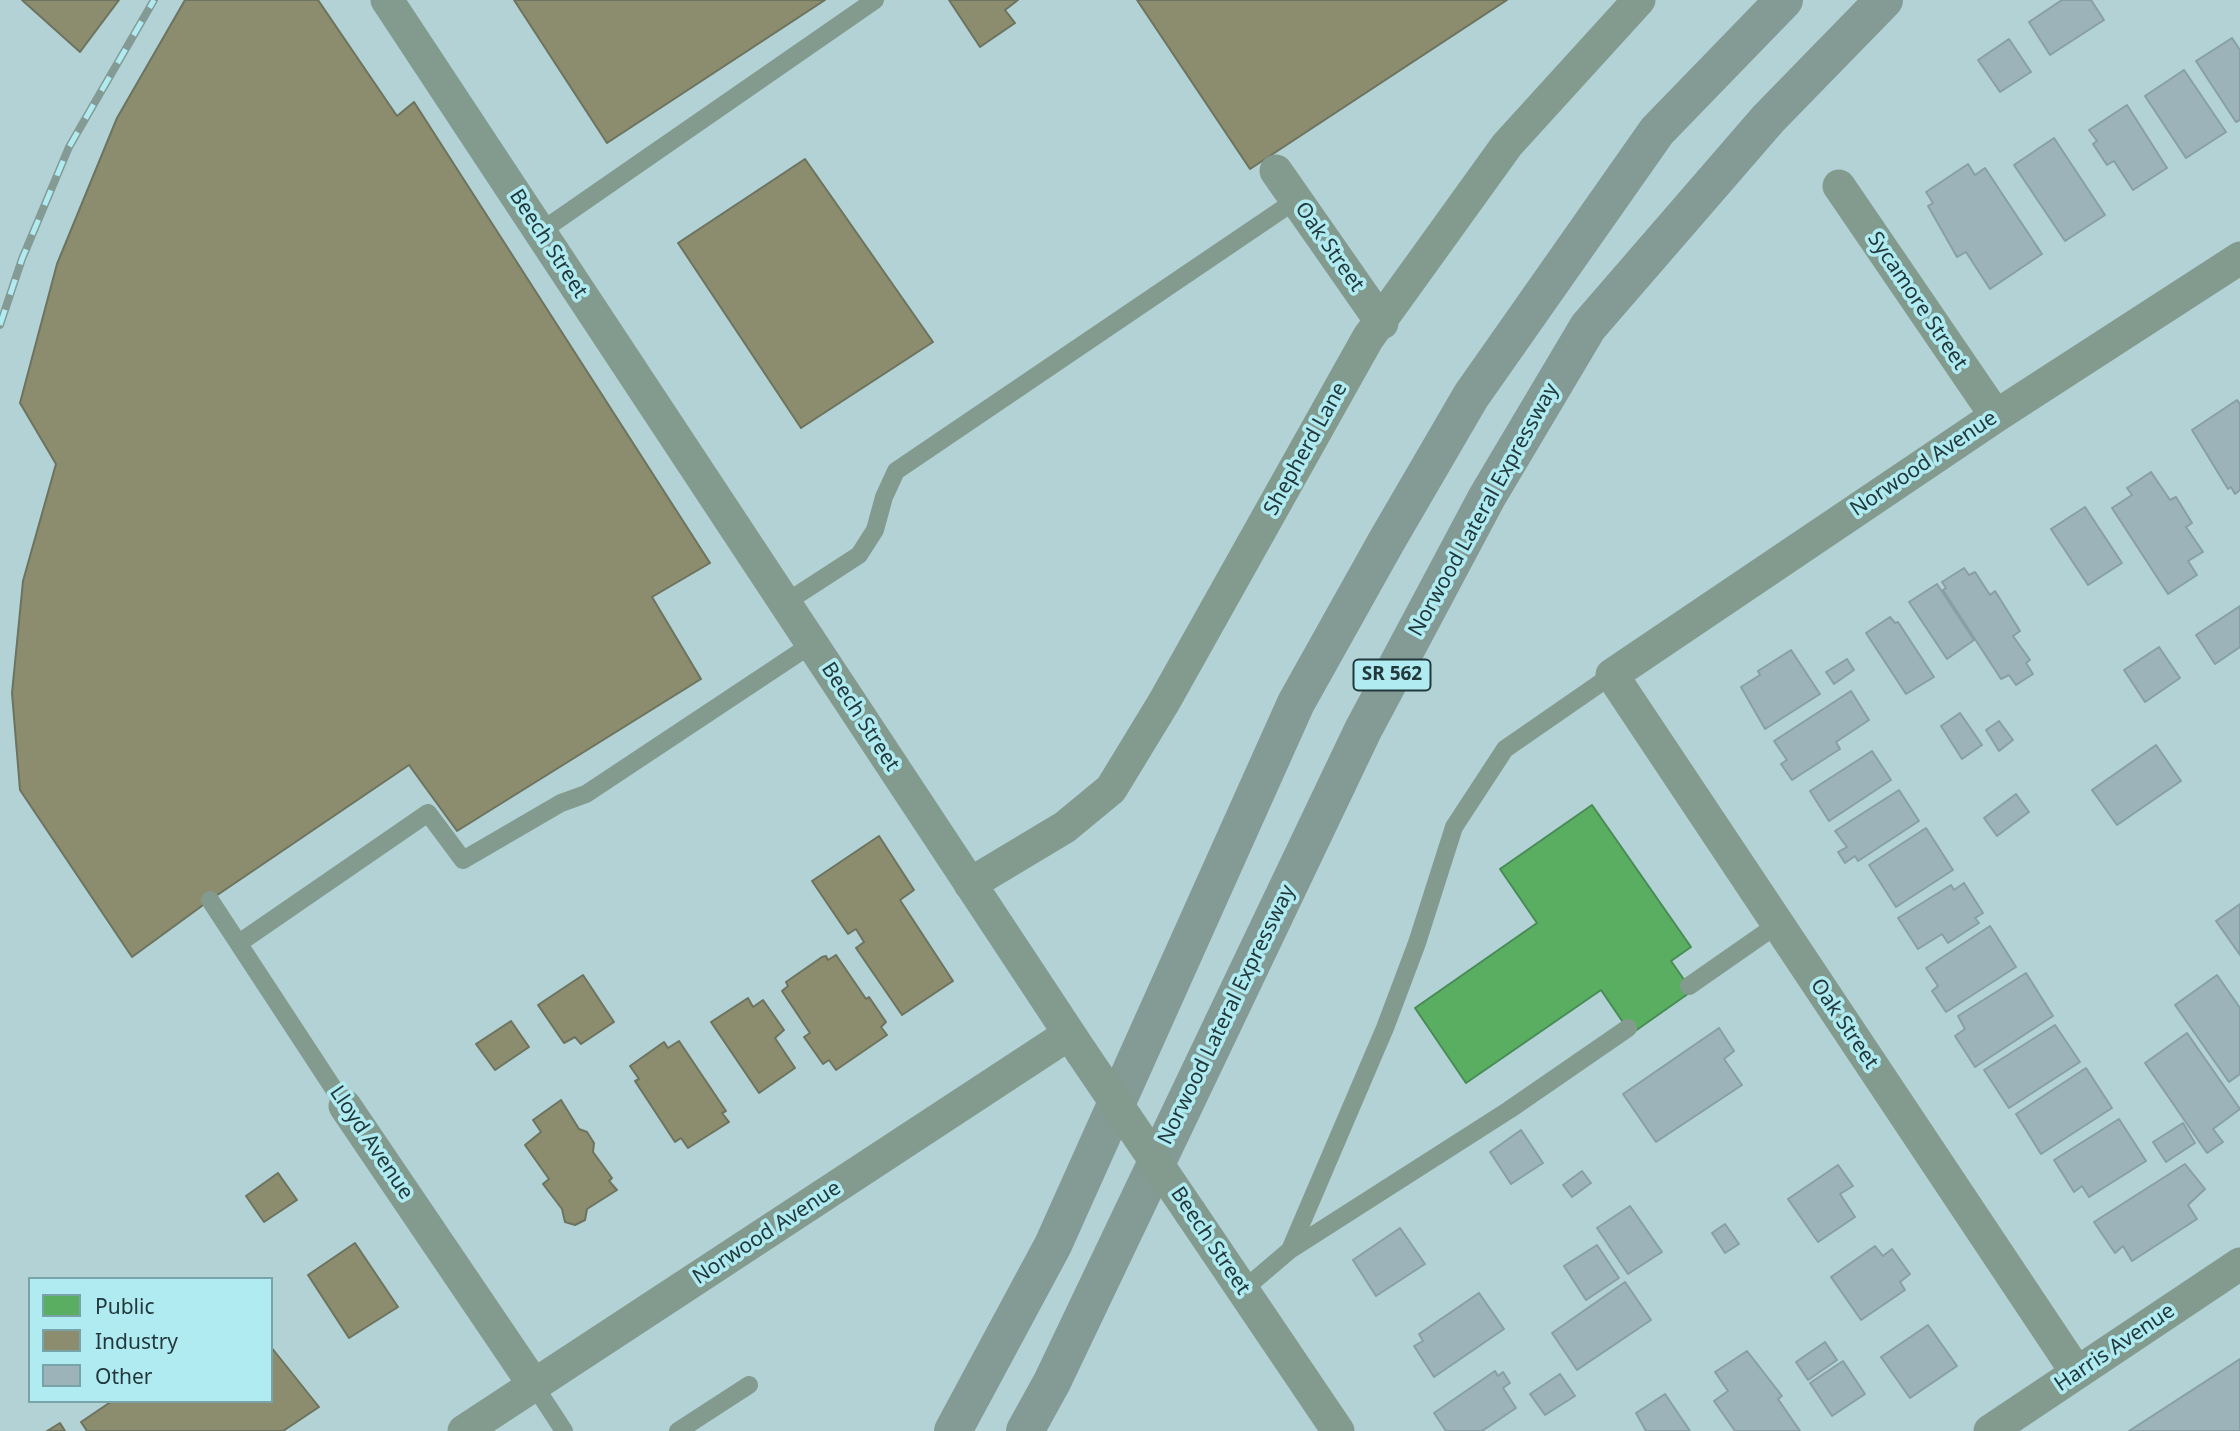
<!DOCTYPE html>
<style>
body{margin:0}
#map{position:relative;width:2240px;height:1431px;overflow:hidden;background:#b3d2d5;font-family:"Noto Sans",sans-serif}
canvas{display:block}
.legend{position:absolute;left:28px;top:1277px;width:245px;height:126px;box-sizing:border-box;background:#b1ebf2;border:2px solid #78a4a9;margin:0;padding:9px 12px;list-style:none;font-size:21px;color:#22393c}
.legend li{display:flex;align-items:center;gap:14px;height:35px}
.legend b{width:35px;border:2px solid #78a4a9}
</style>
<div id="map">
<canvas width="2240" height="1431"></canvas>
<ul class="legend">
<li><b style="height:19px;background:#5aae61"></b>Public</li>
<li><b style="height:19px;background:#8c8c6e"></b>Industry</li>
<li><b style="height:19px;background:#9cb4b9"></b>Other</li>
</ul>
</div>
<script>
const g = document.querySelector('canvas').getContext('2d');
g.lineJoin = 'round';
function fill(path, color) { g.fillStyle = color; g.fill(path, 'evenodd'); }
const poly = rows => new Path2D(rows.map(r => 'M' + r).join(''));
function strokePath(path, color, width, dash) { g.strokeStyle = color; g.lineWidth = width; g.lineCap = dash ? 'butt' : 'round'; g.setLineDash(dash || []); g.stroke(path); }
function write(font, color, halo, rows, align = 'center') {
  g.font = font + ' "Noto Sans",sans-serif'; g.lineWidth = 7; g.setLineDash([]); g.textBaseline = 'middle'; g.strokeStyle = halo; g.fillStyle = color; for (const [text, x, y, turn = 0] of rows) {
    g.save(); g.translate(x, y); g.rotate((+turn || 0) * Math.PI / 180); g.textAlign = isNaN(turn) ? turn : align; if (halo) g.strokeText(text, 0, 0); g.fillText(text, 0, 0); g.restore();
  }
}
const public = poly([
 [1592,805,1691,947,1671,961,1692,991,1631,1034,1601,990,1466,1083,1415,1008,1537,923,1500,869,1592,805]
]);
fill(public, '#5aae61');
strokePath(public, '#498b56', 2);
const industry = poly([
 [22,0,119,0,80,52,22,0],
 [185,0,318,0,397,116,414,102,710,563,652,597,701,679,457,831,409,765,210,900,132,957,20,790,12,693,23,581,56,464,20,403,57,264,117,118,185,0],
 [514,0,825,0,607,143,514,0],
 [949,0,1018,0,1005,10,1015,23,980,47,949,0],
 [1137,0,1507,0,1250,169,1137,0],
 [805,159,933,342,801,428,678,243,805,159],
 [879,836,914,890,900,900,953,981,902,1015,856,948,864,942,856,929,848,934,812,881,879,836],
 [836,955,866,999,869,997,886,1022,881,1027,887,1035,836,1070,829,1060,823,1064,804,1037,810,1033,782,991,788,986,786,982,822,957,826,956,828,960,836,955],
 [583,975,614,1022,581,1044,575,1037,564,1043,538,1005,583,975],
 [748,998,753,1007,763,1000,784,1030,775,1038,795,1068,759,1093,711,1022,748,998],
 [511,1021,529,1047,495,1070,476,1044,511,1021],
 [679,1041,726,1111,722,1113,729,1122,688,1148,681,1138,675,1142,635,1081,639,1079,630,1066,664,1042,668,1048,679,1041],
 [561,1100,579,1129,587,1132,594,1143,593,1152,612,1178,609,1181,617,1190,587,1209,585,1220,575,1225,565,1222,562,1209,543,1184,549,1179,525,1145,541,1132,533,1120,561,1100],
 [278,1173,297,1200,264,1222,246,1196,278,1173],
 [355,1243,398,1307,349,1338,308,1275,355,1243],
 [271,1347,319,1407,283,1431,87,1431,81,1422,112,1401,271,1401,271,1347],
 [60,1423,65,1431,47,1431,60,1423]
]);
fill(industry, '#8c8c6e');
strokePath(industry, '#6c735f', 2);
const building = poly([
 [2062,0,2091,0,2104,20,2050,55,2029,22,2062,0],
 [2232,38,2240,50,2240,120,2236,122,2196,61,2232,38],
 [2009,39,2031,72,2000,92,1978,60,2009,39],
 [2184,70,2226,132,2186,158,2145,96,2184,70],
 [2127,105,2167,168,2133,190,2114,161,2107,165,2093,144,2097,141,2089,130,2127,105],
 [2054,138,2105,215,2065,241,2014,165,2054,138],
 [1968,164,1975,175,1985,168,2042,254,1990,289,1966,252,1957,257,1928,206,1933,203,1926,192,1968,164],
 [2237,400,2240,404,2240,490,2235,494,2231,487,2228,489,2192,430,2237,400],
 [2151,472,2170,500,2176,497,2192,523,2186,527,2203,552,2188,561,2197,575,2168,594,2112,508,2132,495,2127,488,2151,472],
 [2085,507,2122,563,2088,585,2051,529,2085,507],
 [1964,568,1969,575,1975,572,1990,595,1995,591,2020,631,2013,636,2030,660,2026,663,2033,674,2016,685,2009,675,2001,679,1943,590,1946,588,1942,582,1964,568],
 [1937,584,1974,640,1947,659,1909,602,1937,584],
 [2240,606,2240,647,2215,664,2196,635,2240,606],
 [1890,617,1895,623,1898,622,1934,677,1906,694,1866,633,1890,617],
 [2159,647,2180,678,2145,702,2124,670,2159,647],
 [1791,650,1820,694,1765,729,1741,687,1760,675,1758,671,1791,650],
 [1847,659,1854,670,1834,684,1826,672,1847,659],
 [1851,691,1869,720,1836,742,1840,749,1792,780,1781,764,1787,760,1774,741,1851,691],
 [1960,713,1982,745,1962,759,1941,726,1960,713],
 [1999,721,2013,740,1999,751,1986,730,1999,721],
 [2156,745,2181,781,2117,825,2092,790,2156,745],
 [1872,751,1891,780,1829,821,1810,791,1872,751],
 [1899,790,1919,821,1858,861,1855,856,1845,863,1838,852,1847,847,1835,831,1899,790],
 [2016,794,2029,812,1997,836,1984,818,2016,794],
 [1926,828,1953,870,1896,907,1869,865,1926,828],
 [1964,883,1983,913,1975,918,1979,923,1948,943,1942,934,1918,949,1898,918,1951,885,1954,890,1964,883],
 [2240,904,2240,955,2216,921,2240,904],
 [1990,926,2016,967,1946,1012,1932,991,1938,986,1926,968,1990,926],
 [2026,973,2053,1016,1975,1067,1955,1036,1965,1029,1958,1016,2026,973],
 [2217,975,2240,1008,2240,1074,2229,1082,2175,1005,2217,975],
 [2055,1025,2080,1062,2009,1108,1984,1070,2055,1025],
 [1719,1028,1734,1051,1724,1059,1742,1085,1656,1142,1623,1094,1719,1028],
 [2187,1033,2240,1109,2213,1129,2223,1142,2207,1153,2145,1063,2187,1033],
 [2086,1068,2112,1108,2041,1154,2016,1114,2086,1068],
 [2119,1119,2146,1161,2089,1197,2082,1186,2074,1192,2054,1160,2119,1119],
 [2183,1123,2195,1143,2166,1162,2153,1142,2183,1123],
 [1521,1130,1543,1163,1511,1184,1490,1152,1521,1130],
 [2185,1164,2205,1189,2188,1205,2197,1219,2132,1261,2123,1246,2115,1253,2094,1222,2185,1164],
 [1838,1165,1853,1186,1840,1194,1855,1217,1818,1242,1788,1199,1838,1165],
 [1582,1171,1591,1183,1572,1197,1563,1185,1582,1171],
 [1630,1206,1662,1252,1628,1274,1597,1228,1630,1206],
 [1725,1224,1739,1244,1725,1253,1712,1233,1725,1224],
 [1400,1228,1425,1264,1376,1296,1353,1260,1400,1228],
 [1597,1245,1619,1278,1586,1300,1564,1266,1597,1245],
 [1875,1246,1883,1256,1892,1249,1910,1274,1900,1282,1905,1290,1861,1320,1831,1277,1875,1246],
 [1625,1282,1651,1320,1577,1370,1552,1333,1625,1282],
 [1479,1293,1504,1329,1434,1377,1414,1346,1423,1341,1419,1334,1479,1293],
 [1928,1325,1957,1366,1910,1398,1881,1357,1928,1325],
 [1825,1342,1837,1360,1808,1380,1796,1362,1825,1342],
 [1747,1351,1782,1396,1778,1399,1800,1431,1735,1431,1714,1401,1728,1391,1715,1372,1747,1351],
 [2240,1359,2240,1431,2129,1431,2240,1359],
 [1843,1361,1865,1394,1832,1416,1810,1383,1843,1361],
 [1495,1371,1498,1376,1503,1372,1510,1383,1503,1388,1516,1408,1482,1431,1446,1431,1434,1413,1495,1371],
 [1560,1374,1575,1396,1545,1415,1530,1394,1560,1374],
 [1665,1394,1690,1431,1646,1431,1636,1413,1665,1394]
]);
fill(building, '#9cb4b9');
strokePath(building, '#889fa4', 2);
strokePath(poly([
 [540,232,875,0],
 [785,603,859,555,875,530,884,497,896,471,1296,200],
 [210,900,345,1106],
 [239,943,428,813,463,860,561,803,586,794,812,644],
 [1689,986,1778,924],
 [1290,1250,1509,1110,1628,1028],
 [1243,1290,1290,1250,1385,1028,1417,943,1454,827,1505,749,1612,675],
 [534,1385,564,1431],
 [678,1431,749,1385]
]), '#839b8f', 18);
strokePath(poly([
 [387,0,1082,1053],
 [1276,171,1382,323],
 [1839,186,1996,416],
 [970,884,1065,827,1111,789,1164,702,1368,338,1507,145,1639,0],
 [345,1106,534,1385],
 [1190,1212,1338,1431],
 [2077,1373,1612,675,1996,416,2240,258],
 [464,1431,1069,1034],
 [1990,1431,2240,1264]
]), '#839b8f', 33);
strokePath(poly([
 [953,1431,1053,1245,1296,703,1386,542,1471,396,1657,131,1784,0],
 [1025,1431,1052,1382,1363,730,1487,497,1588,327,1768,119,1884,0]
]), '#839a95', 38);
const rail = poly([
 [0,325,22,259,69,147,154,0]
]);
strokePath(rail, '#849b95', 8);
strokePath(rail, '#b1ebf2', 5, [16]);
strokePath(poly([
 [1082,1053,1190,1212]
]), '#839b8f', 33);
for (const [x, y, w] of [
 [1392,675,77]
]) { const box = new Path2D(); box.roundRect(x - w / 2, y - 15.5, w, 31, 5); g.fillStyle = '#b1ebf2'; g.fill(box); strokePath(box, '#22393c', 2); }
write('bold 19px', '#22393c', null, [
 ["SR 562",1392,675]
]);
write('21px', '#22393c', '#b1ebf2', [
 ["Beech Street",548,244,57],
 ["Oak Street",1329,247,55],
 ["Sycamore Street",1917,301,56],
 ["Shepherd Lane",1306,449,-61],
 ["Norwood Avenue",1924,464,-34],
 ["Norwood Lateral Expressway",1484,510,-61],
 ["Beech Street",860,717,57],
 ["Norwood Lateral Expressway",1227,1015,-64],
 ["Oak Street",1844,1024,56],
 ["Lloyd Avenue",371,1143,56],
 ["Norwood Avenue",767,1233,-33],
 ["Beech Street",1210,1241,56],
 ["Harris Avenue",2115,1348,-34]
]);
</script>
